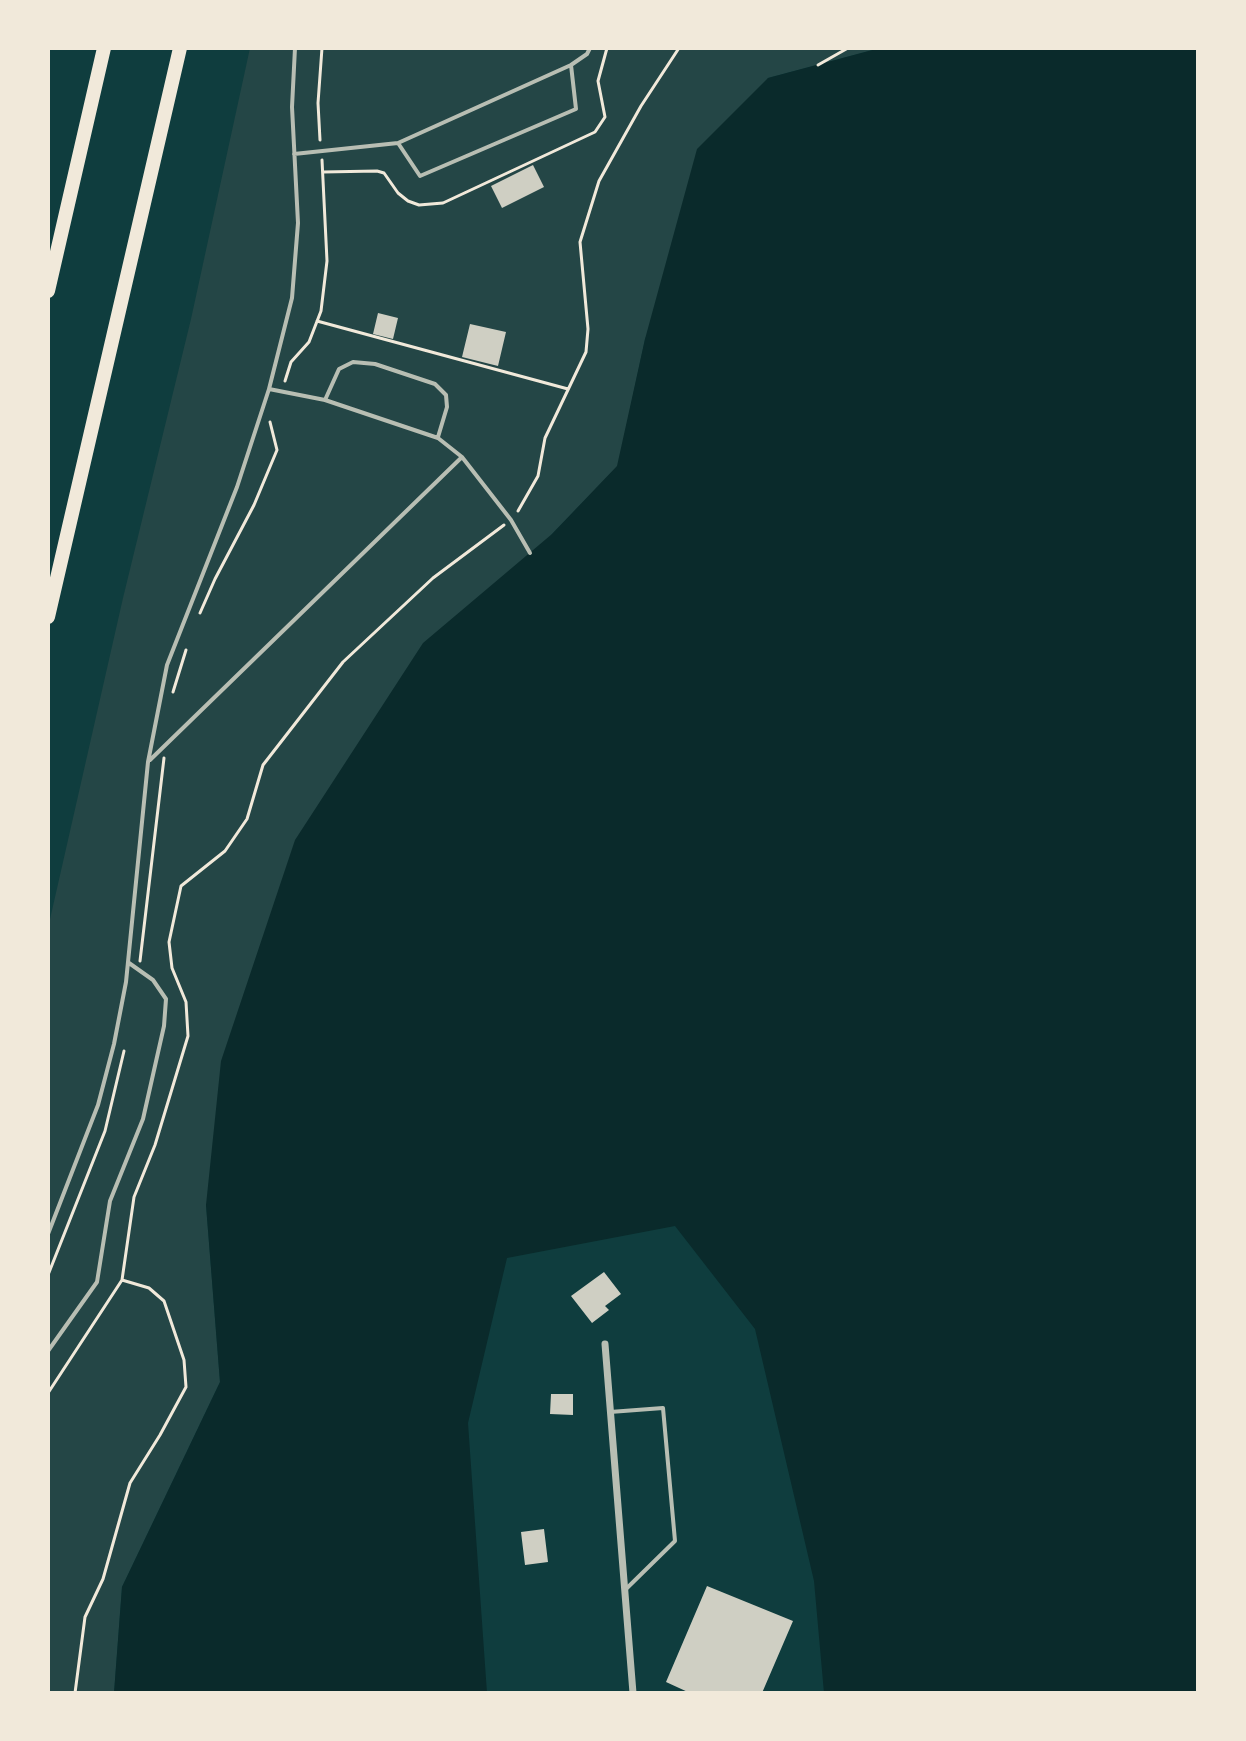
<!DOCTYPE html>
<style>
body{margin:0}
#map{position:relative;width:1246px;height:1741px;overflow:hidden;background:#0f3d3e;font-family:Mulish,sans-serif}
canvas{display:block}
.frame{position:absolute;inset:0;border:50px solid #f1e9da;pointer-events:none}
</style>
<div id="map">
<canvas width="1246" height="1741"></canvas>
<div class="frame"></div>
</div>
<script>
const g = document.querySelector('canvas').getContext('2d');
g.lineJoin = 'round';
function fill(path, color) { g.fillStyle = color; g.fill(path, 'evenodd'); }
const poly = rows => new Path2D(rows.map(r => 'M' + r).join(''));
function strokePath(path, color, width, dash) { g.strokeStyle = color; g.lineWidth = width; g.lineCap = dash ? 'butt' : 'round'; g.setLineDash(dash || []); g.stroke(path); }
fill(poly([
 [250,48,880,48,768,78,645,339,618,466,552,534,206,1205,220,1382,122,1587,114,1693,48,1693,48,928,123,598,191,319]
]), '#244646');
fill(poly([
 [880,48,1198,48,1198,1693,824,1693,814,1581,755,1329,675,1226,507,1258,468,1423,487,1693,114,1693,122,1587,220,1382,206,1205,221,1061,295,840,423,643,552,534,617,466,645,339,697,149,768,78]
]), '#0a2a2b');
fill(poly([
 [533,165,544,187,502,208,491,186],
 [378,313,398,318,393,339,373,334],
 [470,324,506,332,498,366,462,357],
 [604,1272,621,1294,605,1306,609,1310,592,1323,571,1296],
 [551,1394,573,1394,573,1415,550,1414],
 [544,1529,548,1562,525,1565,521,1532],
 [707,1586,793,1621,762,1693,690,1693,666,1682]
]), '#cfcfc3');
strokePath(poly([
 [818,65,848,48],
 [320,140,318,103,322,48],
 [323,172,377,171,384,173,398,193,408,201,419,205,443,203,595,132,605,117,598,81,607,48],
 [317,321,568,389],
 [285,381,291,362,309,342,321,311,327,261,322,160],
 [518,511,538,476,545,438,586,352,588,329,580,242,599,181,641,106,679,48],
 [200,613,215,579,254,505,277,450,270,422],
 [173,692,186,650],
 [140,961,164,758],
 [48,1275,105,1131,124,1051],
 [48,1393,122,1280,134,1197,155,1145,188,1036,186,1002,172,968,169,942,181,886,225,851,247,819,263,765,343,662,433,578,504,525],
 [75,1693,85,1617,103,1579,130,1483,160,1435,186,1387,184,1360,164,1301,149,1288,122,1280]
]), '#f1e9da', 3);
strokePath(poly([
 [398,143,420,176,576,109,571,65],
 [294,154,398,143,571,65,587,54,590,48],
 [269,389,325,400,438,438,462,457,511,520,530,553],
 [325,400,339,369,353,362,375,364,435,384,446,395,447,407,438,437],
 [150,760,462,457],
 [48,1234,98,1105,114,1044,126,982,148,762,167,665,237,487,269,389,292,298,298,223,292,107,295,48],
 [48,1351,97,1282,110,1201,143,1119,164,1026,166,999,153,980,129,963],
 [610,1412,663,1408,675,1541,626,1589]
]), '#b8beb3', 4);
strokePath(poly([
 [605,1344,633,1693]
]), '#b8beb3', 7);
strokePath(poly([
 [48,291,104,48],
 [48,617,180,48]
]), '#f1e9da', 14);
</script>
